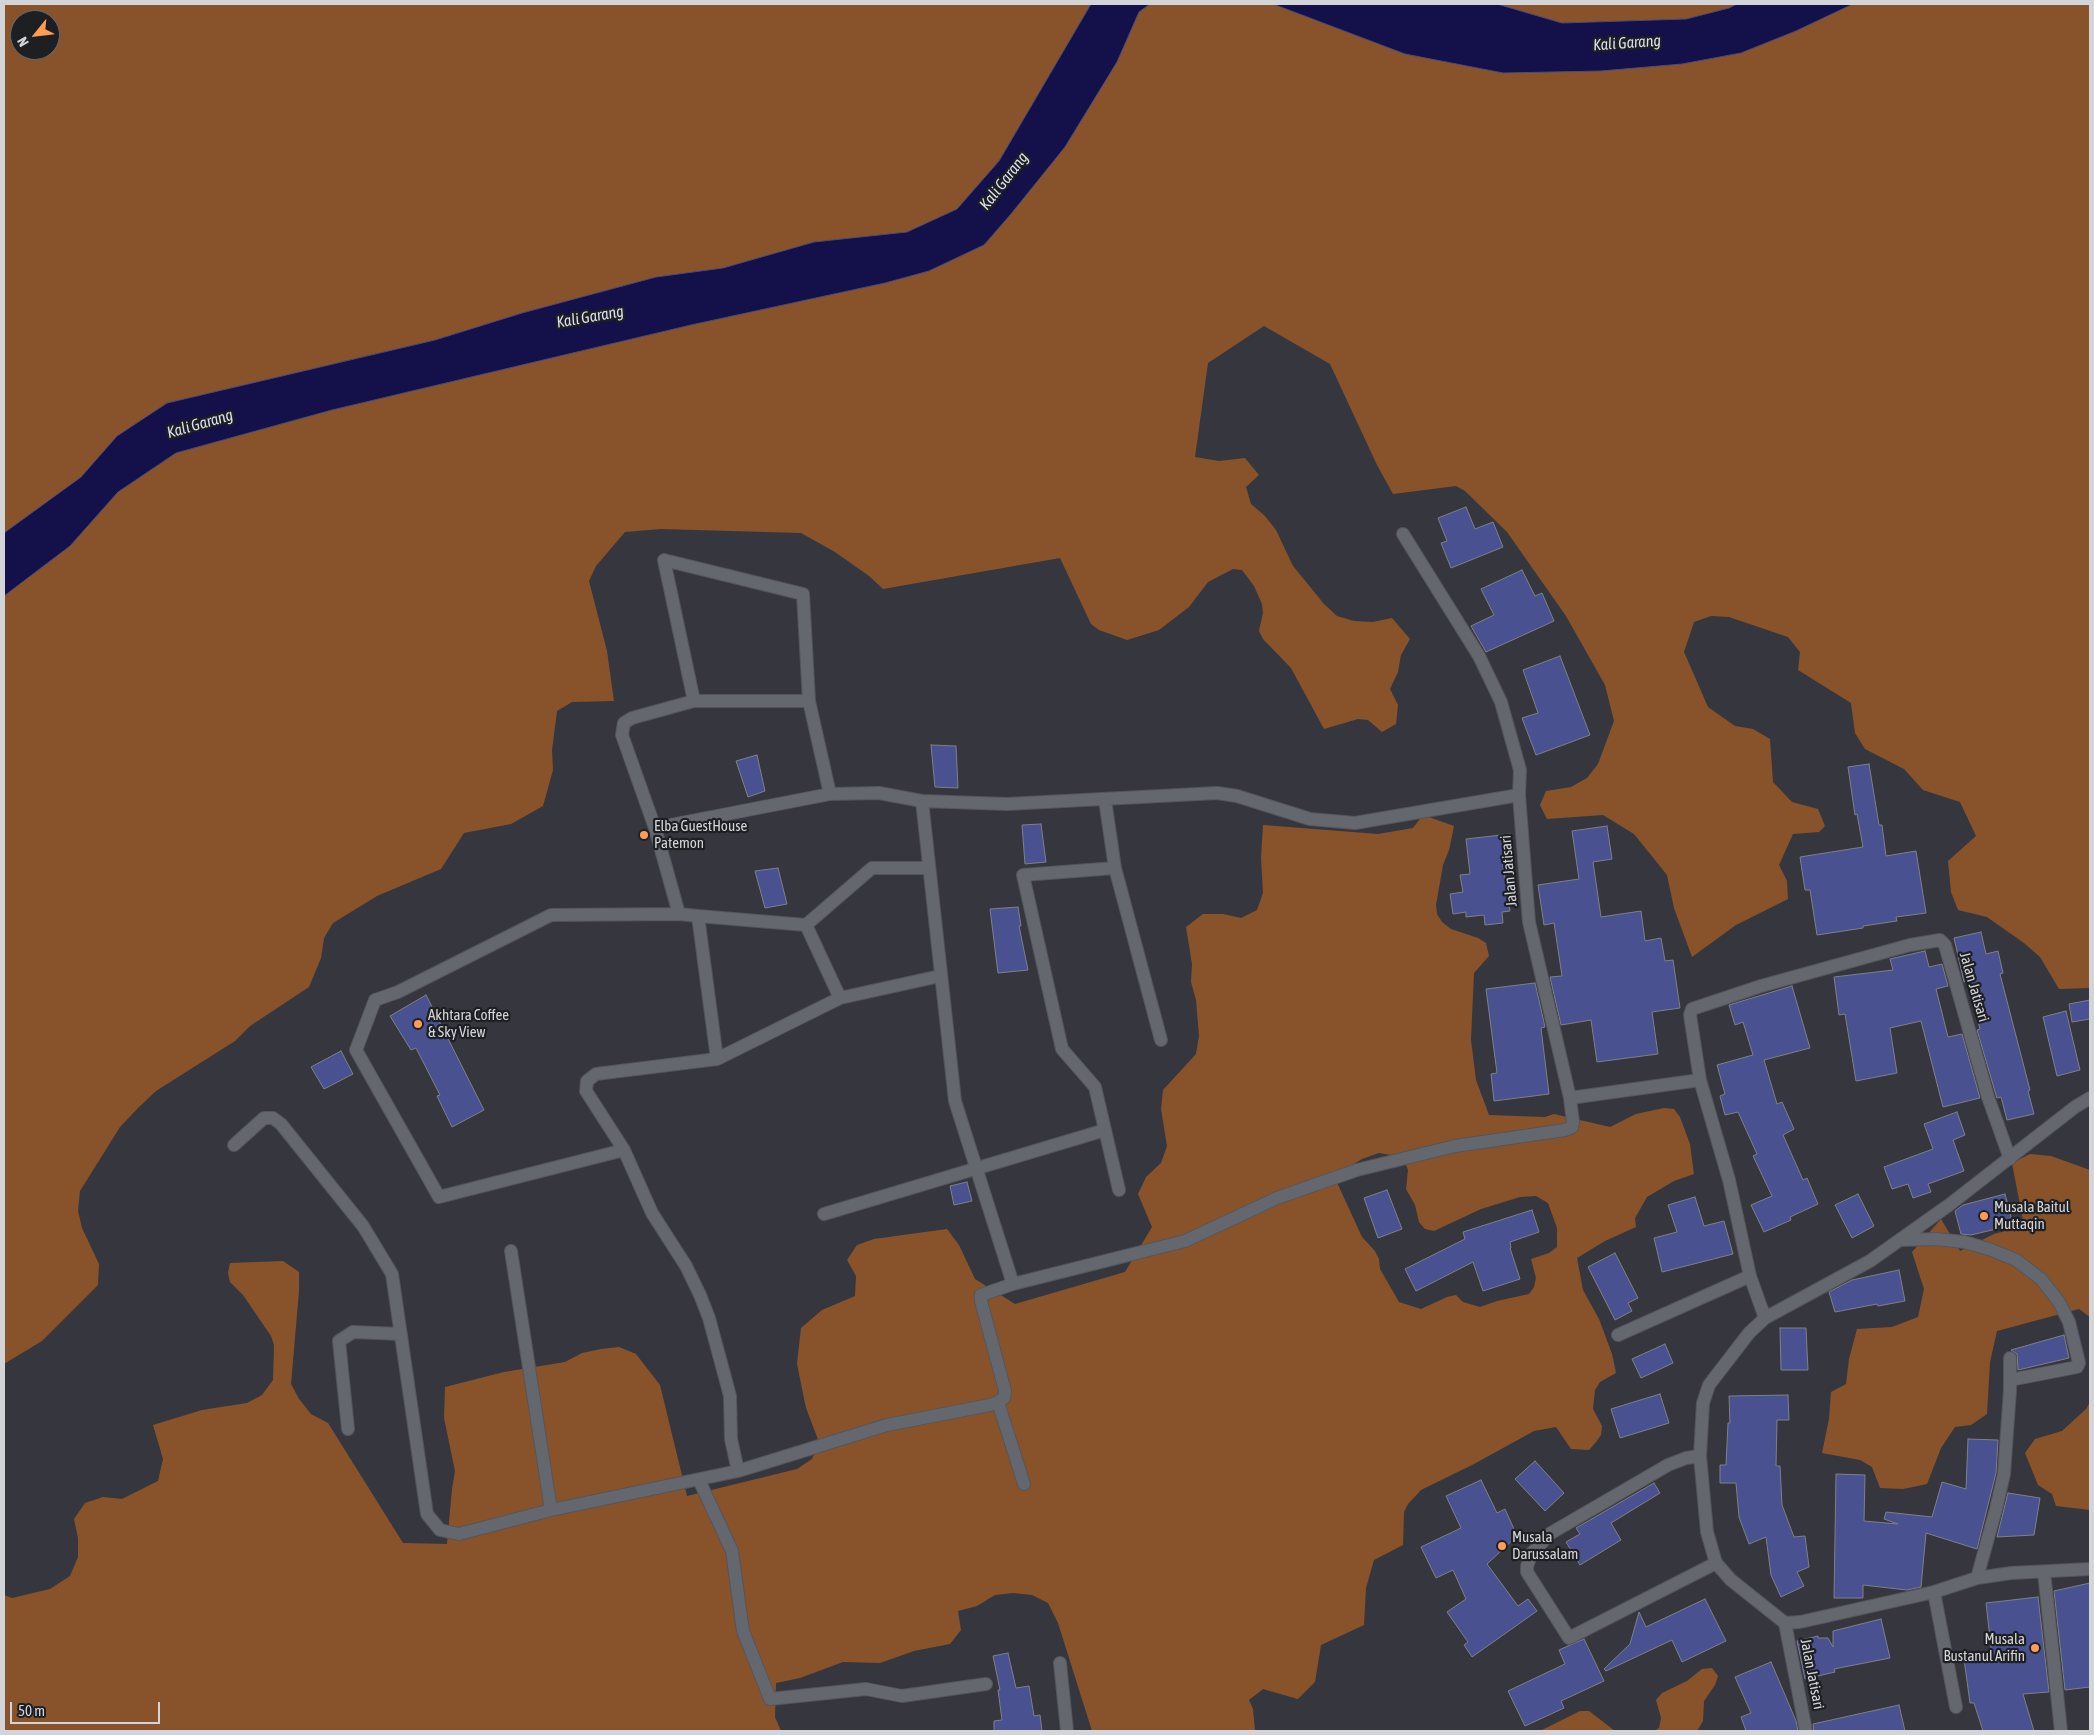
<!DOCTYPE html>
<style>
body{margin:0}
#map{position:relative;width:2094px;height:1735px;overflow:hidden;background:#36373e;font-family:"Asap Condensed",sans-serif}
canvas{display:block}
.frame{position:absolute;inset:0;border:5px solid #d3d4d8;pointer-events:none}
.north{position:absolute;left:10px;top:10px;width:50px;height:50px;box-sizing:border-box;background:#1e1f22;border:1px solid #66676b;border-radius:50%;rotate:241deg;font-size:14px;font-weight:700;line-height:20px;text-align:center;color:#d3d4d8}
.north::after{content:'';display:block;margin:auto;width:18px;height:22px;background:#fd9d55;clip-path:polygon(50% 0,100% 100%,50% 72%,0 100%)}
.scale{position:absolute;left:10px;top:1702px;width:150px;height:22px;box-sizing:border-box;border:2px solid #d3d4d8;border-top:0;padding-left:6px;font-size:15px;line-height:18px;white-space:nowrap;color:#d3d4d8;-webkit-text-stroke:4px #1e1f22;paint-order:stroke}
</style>
<div id="map">
<canvas width="2094" height="1735"></canvas>
<div class="frame"></div>
<div class="north">N</div>
<div class="scale">50 m</div>
</div>
<script>
const g = document.querySelector('canvas').getContext('2d');
g.lineJoin = 'round';
function fill(path, color) { g.fillStyle = color; g.fill(path, 'evenodd'); }
const poly = rows => new Path2D(rows.map(r => 'M' + r).join(''));
function strokePath(path, color, width, dash) { g.strokeStyle = color; g.lineWidth = width; g.lineCap = dash ? 'butt' : 'round'; g.setLineDash(dash || []); g.stroke(path); }
function write(font, color, halo, rows, align = 'center') {
  g.font = font + ' "Asap Condensed",sans-serif'; g.lineWidth = 4.5; g.setLineDash([]); g.textBaseline = 'middle'; g.strokeStyle = halo; g.fillStyle = color; for (const [text, x, y, turn = 0] of rows) {
    g.save(); g.translate(x, y); g.rotate((+turn || 0) * Math.PI / 180); g.textAlign = isNaN(turn) ? turn : align; if (halo) g.strokeText(text, 0, 0); g.fillText(text, 0, 0); g.restore();
  }
}
fill(poly([
 [4,4,1091,4,999,161,957,209,907,232,814,242,723,268,656,277,522,313,435,340,344,361,283,377,117,436,81,478,4,533],
 [20,20,50,20,50,50,20,50],
 [1150,4,1273,4,1405,54,1682,64,1741,53,1796,31,1853,4,2090,4,2090,988,2059,989,2040,957,2024,943,1987,917,1958,910,1951,892,1948,861,1976,836,1960,802,1923,790,1904,769,1865,749,1855,733,1851,703,1798,670,1800,652,1788,637,1729,617,1711,616,1694,622,1684,652,1708,707,1735,726,1753,729,1770,739,1773,782,1792,802,1818,809,1825,826,1819,832,1793,834,1779,865,1787,881,1788,899,1736,925,1692,957,1674,908,1667,875,1634,834,1603,815,1547,819,1540,805,1546,791,1571,787,1587,778,1598,764,1614,721,1605,685,1566,616,1507,532,1465,491,1456,486,1393,494,1377,465,1330,364,1264,326,1208,363,1195,457,1219,461,1245,458,1259,475,1246,487,1251,504,1265,516,1276,530,1293,566,1324,604,1337,616,1354,621,1373,622,1392,618,1410,639,1401,655,1398,672,1390,689,1398,705,1396,724,1382,732,1368,720,1358,719,1324,729,1291,668,1263,639,1259,631,1263,613,1262,604,1254,586,1242,570,1233,569,1208,582,1189,607,1159,630,1127,640,1099,630,1091,624,1060,558,883,589,869,576,835,552,801,533,661,529,625,532,596,566,589,581,607,651,614,701,572,702,557,711,552,750,553,770,543,806,511,824,464,833,441,869,377,896,333,923,324,938,321,958,309,987,250,1026,235,1041,156,1091,138,1108,120,1127,80,1191,78,1211,82,1228,99,1264,98,1285,42,1341,4,1364,4,596,70,546,118,492,176,453,332,410,691,325,885,283,929,271,1117,62,1139,12],
 [1497,4,1737,4,1729,8,1686,19,1562,23],
 [1423,815,1454,826,1449,850,1443,865,1436,905,1437,914,1442,922,1451,929,1478,938,1486,943,1489,956,1474,973,1471,1040,1476,1080,1489,1115,1545,1117,1554,1114,1610,1127,1636,1114,1664,1108,1674,1109,1680,1117,1690,1144,1694,1174,1674,1181,1647,1197,1635,1218,1636,1227,1605,1241,1577,1258,1583,1290,1599,1319,1612,1354,1616,1373,1600,1382,1595,1390,1593,1409,1602,1426,1601,1435,1596,1442,1589,1450,1571,1449,1556,1427,1534,1431,1474,1464,1421,1490,1408,1504,1404,1512,1403,1545,1374,1560,1366,1588,1364,1625,1321,1645,1315,1682,1298,1699,1263,1689,1249,1700,1253,1709,1255,1731,1092,1731,1058,1623,1048,1603,1032,1595,1013,1593,995,1595,977,1606,958,1611,961,1630,950,1644,914,1651,880,1663,843,1662,800,1678,776,1683,775,1717,781,1731,4,1731,4,1595,12,1598,50,1589,70,1576,78,1557,78,1538,74,1519,85,1503,103,1497,122,1499,158,1481,163,1459,153,1425,202,1410,247,1403,262,1395,273,1380,274,1345,271,1336,243,1295,230,1282,228,1273,230,1263,283,1261,299,1272,299,1291,291,1384,299,1399,311,1414,328,1423,403,1543,447,1544,452,1489,455,1471,444,1418,445,1387,504,1372,565,1362,582,1353,601,1349,619,1347,636,1354,660,1385,687,1496,797,1469,812,1459,819,1442,806,1408,797,1364,801,1328,822,1310,855,1296,856,1276,847,1260,857,1245,874,1239,947,1229,959,1245,975,1279,1015,1304,1125,1272,1152,1227,1138,1194,1146,1177,1161,1163,1167,1146,1161,1109,1163,1090,1196,1054,1199,1036,1196,1000,1191,982,1192,964,1186,927,1203,914,1223,914,1241,918,1257,910,1263,893,1261,858,1263,825,1378,834,1413,828],
 [1379,1153,1397,1156,1405,1162,1408,1170,1406,1189,1415,1205,1419,1222,1425,1229,1434,1231,1481,1209,1520,1197,1536,1196,1548,1203,1557,1228,1557,1247,1549,1253,1531,1259,1536,1278,1534,1287,1529,1294,1497,1301,1480,1307,1463,1302,1456,1295,1447,1297,1421,1309,1399,1302,1380,1269,1379,1259,1375,1251,1362,1237,1334,1176,1362,1159],
 [2030,1154,2051,1156,2090,1170,2090,1317,2079,1309,1997,1331,1990,1362,1987,1414,1971,1425,1955,1427,1941,1448,1927,1484,1903,1489,1880,1488,1872,1467,1860,1460,1822,1453,1829,1419,1831,1392,1846,1384,1849,1359,1857,1329,1892,1327,1918,1317,1924,1289,1912,1252,1941,1219,1960,1251,1994,1234,2024,1226,2012,1163],
 [2090,1402,2090,1510,2056,1506,2052,1494,2038,1485,2025,1453,2035,1439,2062,1431,2086,1409],
 [1712,1668,1718,1676,1715,1685,1704,1701,1703,1721,1697,1731,1654,1731,1659,1728,1661,1718,1656,1700,1662,1693,1687,1681,1702,1669],
 [1580,1711,1589,1711,1615,1731,1540,1731]
]), '#88532b');
const water = poly([
 [1091,4,1150,4,1139,12,1117,62,1065,147,1011,214,984,245,929,271,885,283,691,325,332,410,176,453,118,492,70,546,4,596,4,533,81,477,117,436,167,403,435,340,522,313,656,277,723,268,814,242,907,232,957,209,999,161,1091,4],
 [1273,4,1497,4,1562,23,1686,19,1729,8,1737,4,1853,4,1796,31,1741,53,1682,64,1601,71,1503,73,1405,54,1273,4]
]);
fill(water, '#13104a');
strokePath(water, '#4d4b75', 1);
const building = poly([
 [1466,507,1475,529,1493,522,1503,547,1451,568,1441,543,1447,541,1438,518,1466,507],
 [1522,570,1535,596,1542,593,1554,621,1486,652,1471,626,1494,615,1481,589,1522,570],
 [1560,656,1590,735,1536,755,1522,718,1538,713,1523,670,1560,656],
 [931,745,956,746,958,788,935,787,931,745],
 [757,755,765,791,748,797,736,761,757,755],
 [1869,764,1879,825,1882,825,1886,856,1916,851,1926,913,1896,917,1897,921,1863,926,1863,928,1817,935,1810,890,1805,890,1800,857,1863,847,1857,814,1855,815,1848,767,1869,764],
 [1041,824,1046,862,1025,864,1022,825,1041,824],
 [1607,826,1612,859,1593,862,1601,917,1641,911,1645,941,1661,938,1665,961,1673,960,1680,1008,1652,1012,1658,1054,1597,1062,1591,1020,1561,1025,1550,977,1562,976,1554,923,1544,925,1538,885,1579,879,1572,831,1607,826],
 [1510,834,1513,858,1502,859,1510,911,1502,912,1503,923,1485,925,1484,915,1466,917,1466,912,1453,914,1450,894,1463,892,1460,875,1470,874,1466,839,1510,834],
 [778,868,787,904,765,908,755,871,778,868],
 [1018,907,1021,926,1019,926,1028,970,998,973,990,909,1018,907],
 [1981,932,1986,954,1998,951,2003,973,2000,974,2030,1090,2028,1091,2034,1114,2007,1120,2001,1097,1997,1098,1996,1095,1977,1030,1980,1029,1968,981,1964,982,1954,938,1981,932],
 [1925,951,1929,967,1942,964,1948,986,1936,989,1948,1037,1962,1034,1980,1098,1943,1107,1921,1021,1890,1028,1897,1073,1856,1081,1845,1014,1839,1015,1834,977,1893,970,1890,959,1925,951],
 [1535,983,1545,1027,1541,1028,1549,1094,1494,1101,1491,1074,1497,1073,1486,989,1535,983],
 [1792,986,1810,1048,1764,1060,1777,1104,1782,1102,1794,1129,1783,1135,1803,1180,1807,1178,1818,1204,1790,1217,1791,1220,1764,1232,1751,1205,1772,1196,1753,1156,1757,1154,1738,1112,1725,1115,1720,1096,1725,1094,1717,1065,1753,1055,1743,1022,1735,1025,1729,1005,1792,986],
 [426,995,484,1110,452,1127,437,1096,440,1095,416,1048,411,1050,390,1016,426,995],
 [2090,1000,2090,1019,2072,1022,2069,1004,2090,1000],
 [2066,1011,2080,1070,2057,1076,2043,1017,2066,1011],
 [341,1051,353,1074,324,1089,311,1067,341,1051],
 [1957,1112,1965,1135,1953,1140,1964,1171,1928,1184,1931,1192,1913,1198,1908,1184,1892,1189,1884,1167,1933,1149,1924,1124,1957,1112],
 [967,1182,972,1201,954,1205,950,1186,967,1182],
 [1387,1190,1402,1229,1378,1238,1364,1198,1387,1190],
 [1858,1194,1874,1226,1852,1238,1835,1205,1858,1194],
 [2005,1194,2013,1225,1971,1235,1961,1234,1955,1211,1963,1205,2005,1194],
 [1695,1197,1704,1226,1724,1221,1733,1254,1662,1272,1654,1238,1677,1232,1668,1205,1695,1197],
 [1532,1210,1539,1232,1510,1242,1511,1248,1510,1248,1520,1279,1483,1291,1473,1262,1416,1291,1405,1269,1465,1239,1463,1232,1532,1210],
 [1615,1253,1638,1298,1628,1303,1632,1311,1615,1320,1588,1267,1615,1253],
 [1899,1270,1905,1301,1878,1306,1877,1304,1835,1312,1829,1292,1852,1280,1899,1270],
 [1780,1328,1806,1328,1808,1370,1781,1370,1780,1328],
 [2064,1335,2069,1358,2018,1370,2017,1354,2011,1350,2064,1335],
 [1665,1344,1673,1363,1641,1378,1632,1359,1665,1344],
 [1660,1394,1669,1423,1620,1438,1611,1409,1660,1394],
 [1788,1395,1789,1420,1777,1420,1776,1466,1780,1466,1782,1505,1794,1537,1805,1536,1809,1567,1797,1572,1804,1586,1781,1597,1771,1575,1766,1537,1749,1544,1739,1517,1736,1483,1720,1483,1720,1465,1726,1465,1728,1423,1730,1423,1729,1396,1788,1395],
 [1968,1439,1998,1440,1996,1473,1977,1549,1926,1533,1921,1587,1907,1590,1863,1585,1863,1598,1834,1598,1836,1474,1865,1475,1864,1521,1898,1524,1884,1519,1886,1512,1932,1517,1942,1482,1966,1489,1968,1439],
 [1535,1461,1564,1493,1545,1511,1515,1479,1535,1461],
 [1481,1480,1497,1513,1505,1509,1517,1536,1487,1564,1518,1606,1528,1599,1537,1611,1472,1657,1464,1645,1468,1642,1447,1612,1466,1599,1453,1570,1436,1578,1421,1547,1461,1528,1446,1496,1481,1480],
 [1654,1483,1660,1493,1611,1523,1621,1540,1580,1565,1566,1542,1580,1534,1576,1528,1654,1483],
 [2008,1493,2040,1498,2034,1535,1997,1537,2008,1493],
 [2090,1583,2090,1687,2065,1690,2054,1591,2090,1583],
 [2038,1597,2049,1692,2023,1694,2034,1731,1983,1731,1974,1703,1970,1703,1964,1659,1992,1656,1986,1603,2038,1597],
 [1705,1599,1726,1641,1682,1662,1672,1640,1606,1671,1604,1669,1630,1644,1639,1612,1646,1627,1705,1599],
 [1881,1619,1890,1658,1834,1669,1835,1672,1805,1679,1797,1641,1818,1636,1818,1638,1828,1638,1833,1647,1833,1631,1881,1619],
 [1584,1639,1604,1681,1561,1701,1564,1708,1525,1726,1508,1691,1565,1664,1559,1650,1584,1639],
 [1008,1653,1016,1688,1029,1686,1034,1716,1040,1715,1042,1731,994,1731,994,1721,1002,1720,998,1690,1000,1690,993,1656,1008,1653],
 [1771,1662,1796,1721,1798,1731,1746,1731,1741,1717,1751,1713,1735,1677,1771,1662],
 [1899,1705,1905,1731,1814,1731,1813,1724,1899,1705]
]);
fill(building, '#4a5191');
strokePath(building, '#7e8087', 1);
const minor = poly([
 [1403,534,1479,656,1501,702,1520,770,1519,795,1529,922,1570,1098,1700,1080,1729,1180,1750,1276,1765,1318],
 [694,701,664,560,803,594,809,701],
 [922,801,955,1101,1013,1284,1185,1241,1277,1198,1357,1170,1455,1146,1565,1130,1572,1127,1573,1122,1570,1098],
 [655,828,622,735,624,723,632,718,694,701,809,701,830,794],
 [1115,868,1161,1040],
 [698,916,806,925,872,868,929,868],
 [806,925,840,998],
 [717,1059,840,998,940,976],
 [1700,1080,1690,1015,1692,1009,1761,986,1910,945,1940,940,1945,945,1988,1097,2010,1159],
 [2090,1098,2075,1107,1949,1205,1870,1261,1765,1318,1749,1333,1709,1385,1703,1403,1700,1456,1707,1532,1716,1563,1731,1580,1785,1623,1800,1622,1934,1592,1977,1578,2011,1573,2090,1569],
 [1105,1130,1119,1190],
 [234,1145,264,1118,273,1118,281,1124,363,1226,392,1274,427,1514,440,1530,459,1534,551,1510,738,1471,731,1439,730,1396,709,1318,700,1295,686,1266,652,1213,624,1150,586,1091,587,1081,596,1074,717,1059,698,916,679,914,655,828,830,794,879,793,922,801,1007,804,1217,793,1237,796,1310,819,1355,823,1519,795],
 [624,1150,439,1197,356,1050,375,1000,398,992,551,915,679,914],
 [824,1214,1105,1130,1095,1087,1062,1049,1023,875,1115,868,1105,800],
 [1900,1240,1936,1239,1964,1242,1989,1249,2016,1260,2041,1279,2059,1302,2069,1322,2079,1363,2077,1367,2010,1380],
 [511,1251,551,1510],
 [1618,1335,1750,1276],
 [998,1402,1024,1484],
 [348,1429,339,1341,353,1332,401,1334],
 [1700,1456,1686,1458,1668,1465,1551,1533,1532,1553,1527,1566,1527,1572,1569,1638,1716,1563],
 [738,1471,887,1425,990,1405,998,1402,1004,1398,1005,1391,981,1301,981,1295,1013,1284],
 [699,1480,732,1551,743,1631,770,1699,866,1689,902,1696,986,1684],
 [2044,1572,2061,1731],
 [1977,1578,1996,1509,2004,1474,2010,1390,2010,1358],
 [1934,1592,1956,1707],
 [1785,1623,1806,1731],
 [1060,1663,1067,1731]
]);
strokePath(minor, '#54555b', 14);
strokePath(minor, '#65676e', 12);
for (const [x, y, r, color] of [
 [644,835,5,"#fd9d55"],
 [418,1024,5,"#fd9d55"],
 [1984,1216,5,"#fd9d55"],
 [1502,1546,5,"#fd9d55"],
 [2035,1648,5,"#fd9d55"]
]) { const dot = new Path2D(); dot.arc(x, y, r, 0, 2 * Math.PI); g.fillStyle = color; g.fill(dot); strokePath(dot, '#1e1f22', 2); }
write('15px', '#d3d4d8', '#1e1f22', [
 ["Elba GuestHouse",654,826],
 ["Patemon",654,843],
 ["Akhtara Coffee",428,1015],
 ["& Sky View",428,1032],
 ["Musala Baitul",1994,1207],
 ["Muttaqin",1994,1224],
 ["Musala",1512,1537],
 ["Darussalam",1512,1554],
 ["Musala",2025,1639,"right"],
 ["Bustanul Arifin",2025,1656,"right"]
], 'left');
write('15px', '#d3d4d8', '#1e1f22', [
 ["Jalan Jatisari",1509,871,-95],
 ["Jalan Jatisari",1974,987,74],
 ["Jalan Jatisari",1812,1674,79]
]);
write('italic 16px', '#dbdff2', '#1e1f22', [
 ["Kali Garang",1627,43,-4],
 ["Kali Garang",1004,181,-52],
 ["Kali Garang",590,317,-10],
 ["Kali Garang",200,424,-16]
]);
</script>
